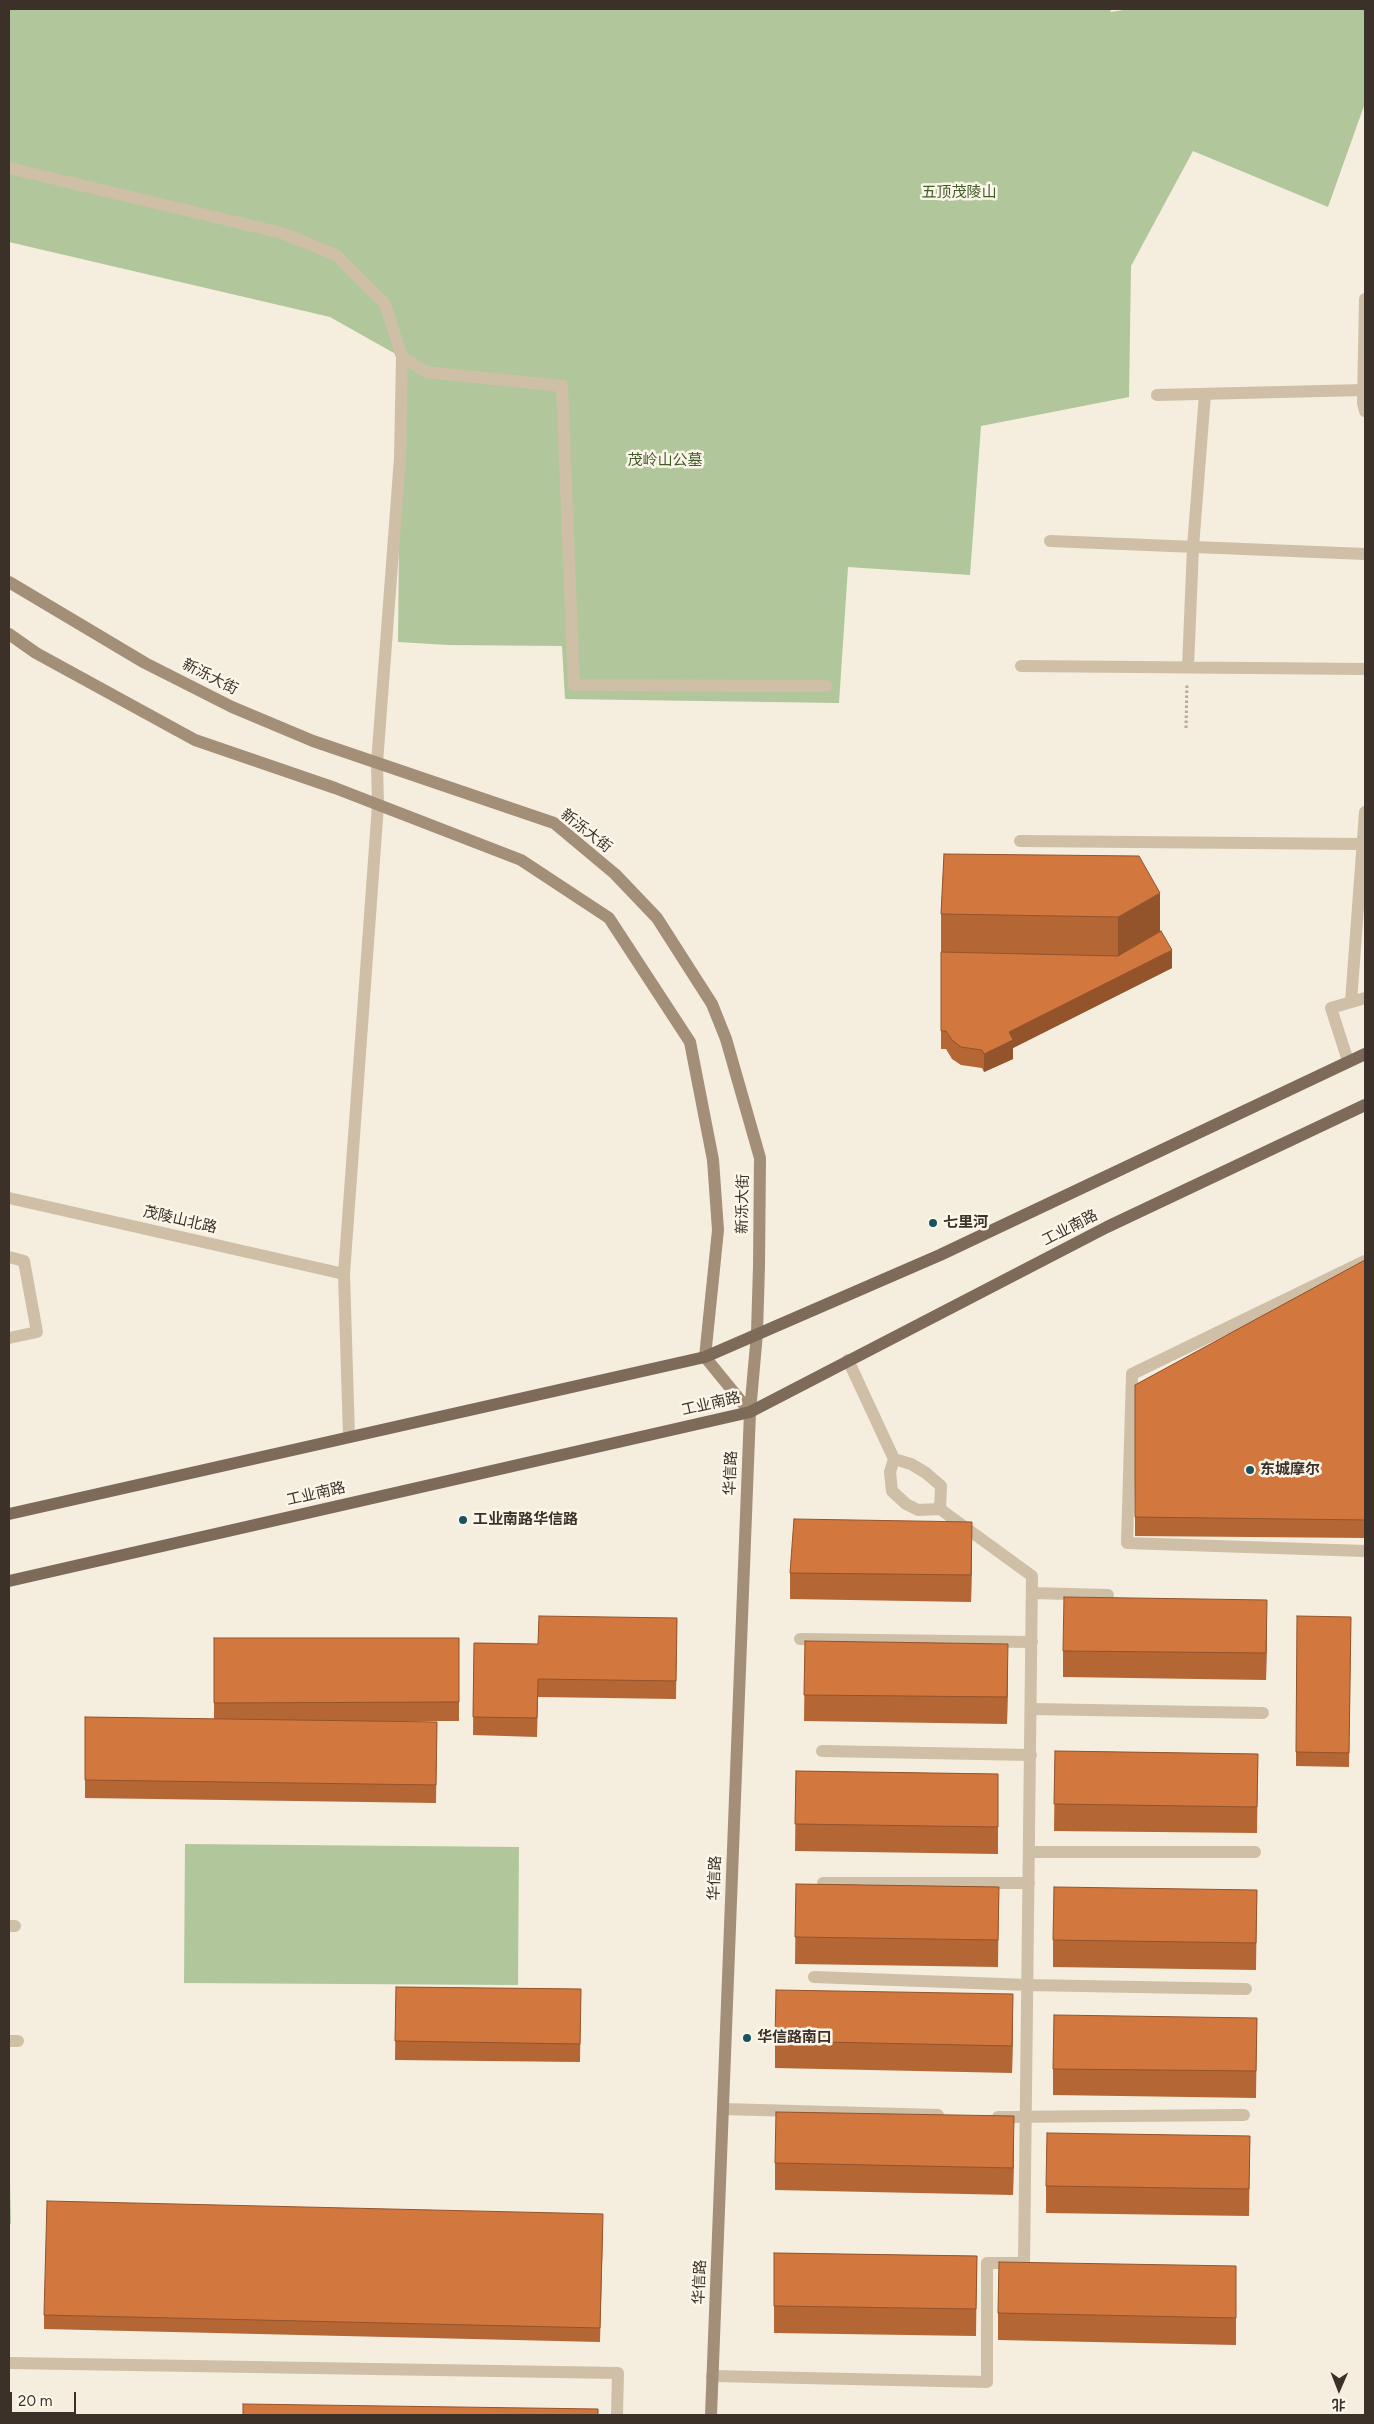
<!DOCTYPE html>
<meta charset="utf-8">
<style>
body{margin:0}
#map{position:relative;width:1374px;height:2424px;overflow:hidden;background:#f5eddd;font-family:Figtree,"Noto Sans SC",sans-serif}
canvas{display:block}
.frame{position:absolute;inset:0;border:10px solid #3b3128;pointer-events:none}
.north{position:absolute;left:1314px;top:2364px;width:50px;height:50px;-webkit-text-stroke:4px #fcf6ea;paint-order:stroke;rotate:181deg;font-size:14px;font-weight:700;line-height:20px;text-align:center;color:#3b3128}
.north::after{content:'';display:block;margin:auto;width:18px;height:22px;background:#3b3128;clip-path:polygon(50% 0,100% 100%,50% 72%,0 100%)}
.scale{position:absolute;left:10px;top:2392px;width:66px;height:22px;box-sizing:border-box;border:2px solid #3b3128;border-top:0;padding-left:6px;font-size:15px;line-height:18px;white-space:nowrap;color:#3b3128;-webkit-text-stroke:4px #fcf6ea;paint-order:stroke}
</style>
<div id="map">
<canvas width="1374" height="2424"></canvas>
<div class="frame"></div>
<div class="north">北</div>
<div class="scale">20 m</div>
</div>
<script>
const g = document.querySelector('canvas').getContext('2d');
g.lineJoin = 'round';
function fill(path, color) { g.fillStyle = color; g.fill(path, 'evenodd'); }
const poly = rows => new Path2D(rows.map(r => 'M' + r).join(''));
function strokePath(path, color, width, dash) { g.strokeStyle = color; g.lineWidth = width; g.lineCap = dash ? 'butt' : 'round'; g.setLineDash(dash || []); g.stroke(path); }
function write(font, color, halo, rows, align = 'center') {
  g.font = font + ' Figtree,"Noto Sans SC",sans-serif'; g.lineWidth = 5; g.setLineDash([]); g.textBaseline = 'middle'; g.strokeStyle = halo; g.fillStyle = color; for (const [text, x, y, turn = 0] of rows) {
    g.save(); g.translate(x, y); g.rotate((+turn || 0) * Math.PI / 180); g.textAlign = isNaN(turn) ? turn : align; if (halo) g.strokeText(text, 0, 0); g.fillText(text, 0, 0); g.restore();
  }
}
fill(poly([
 [9,9,1110,9,1111,12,1130,9,1365,9,1365,103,1328,207,1193,151,1131,266,1129,397,981,426,970,575,848,567,839,703,565,699,562,646,448,645,398,642,401,357,330,317,9,242],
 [185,1844,519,1847,518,1985,184,1983],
 [9,2141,11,2224,9,2223]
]), '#b1c69b');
strokePath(poly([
 [1186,728,1187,683]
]), '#bba991', 3, [2.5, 2.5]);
strokePath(poly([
 [402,357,426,372,562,386,574,685,826,686],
 [1031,1709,1263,1713]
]), '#cfbfa7', 12);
strokePath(poly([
 [9,168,282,233,336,255,385,304,402,357,400,458,377,763,378,805,344,1274,349,1437],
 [1365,299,1363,403,1365,411],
 [1157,395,1363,390],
 [1050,541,1365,554],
 [1021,666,1365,669],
 [1188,667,1193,547,1205,394],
 [1020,841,1363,844],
 [1351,1002,1365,812],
 [1348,1061,1331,1008,1365,998],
 [9,1198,344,1274],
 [9,1257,24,1261,37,1332,9,1338],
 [1365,1261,1132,1374,1127,1543,1365,1551],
 [894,1459,890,1472,892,1491,906,1504,918,1510,940,1509],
 [1032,1593,1108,1595],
 [800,1639,1032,1642],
 [822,1751,1031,1755],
 [1030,1852,1255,1852],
 [823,1883,1029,1883],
 [9,1926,15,1926],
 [814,1977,1028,1985,1246,1989],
 [9,2041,18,2041],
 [723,2109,938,2115],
 [998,2117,1244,2115],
 [9,2363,618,2373,617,2415],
 [712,2376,987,2382,987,2263,1024,2263,1032,1576,940,1509,941,1486,926,1473,911,1464,894,1459,848,1360]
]), '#cfbfa7', 12);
strokePath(poly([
 [9,582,145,663,232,707,313,741,554,823,615,874,657,918,712,1004,726,1039,760,1158,759,1266,757,1333,750,1412,711,2415],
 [9,634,36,653,195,740,335,788,521,860,609,918,690,1042,713,1160,718,1230,705,1357,750,1412]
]), '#a38e78', 12);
strokePath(poly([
 [9,1514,705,1357,940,1255,1365,1054],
 [9,1581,750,1412,1107,1227,1365,1105]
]), '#7e6a58', 12);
fill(poly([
 [944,854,1160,931,1172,968,1013,1048,1013,1059,984,1072,982,1068,961,1065,952,1059,946,1049,941,1049,941,914],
 [1365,1260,1365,1538,1135,1536,1135,1385],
 [972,1549,971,1602,790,1599,790,1573],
 [1351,1617,1349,1767,1296,1766,1296,1752],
 [677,1618,676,1699,538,1697,537,1737,473,1735,474,1643,538,1644],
 [1267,1627,1266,1680,1063,1677,1063,1651],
 [214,1638,459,1638,459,1721,375,1721,437,1722,436,1803,85,1798,85,1717,214,1719],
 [805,1641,1008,1671,1007,1724,804,1721],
 [1055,1751,1258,1754,1257,1833,1054,1831],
 [796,1771,998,1774,998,1854,795,1851],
 [796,1884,999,1887,998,1967,795,1964],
 [1257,1890,1256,1970,1053,1967,1053,1940],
 [396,1987,581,1989,580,2062,395,2060],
 [1257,2018,1256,2098,1053,2095,1053,2069],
 [1013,2021,1012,2073,775,2068,775,2041],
 [1250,2136,1249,2216,1046,2213,1046,2186],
 [1014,2143,1013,2195,775,2190,775,2163],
 [603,2228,600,2342,44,2329,44,2315],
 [774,2253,977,2256,976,2336,774,2333],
 [1236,2293,1236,2345,998,2340,998,2313]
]), '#b56635');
fill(poly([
 [1160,893,1160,950,1118,974,1118,917],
 [1172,950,1172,968,1013,1048,1013,1059,984,1072,984,1054,1009,1032],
 [972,1522,972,1549,971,1602,971,1575],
 [1267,1600,1267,1627,1266,1680,1266,1653],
 [1008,1644,1008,1671,1007,1724,1007,1697],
 [1013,1994,1013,2021,1012,2073,1012,2046],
 [1014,2116,1014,2143,1013,2195,1013,2168]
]), '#93532b');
const building = poly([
 [944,854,1139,856,1160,893,1118,917,941,914,944,854],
 [1161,931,1172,950,1009,1032,1013,1040,984,1054,982,1050,961,1047,952,1040,946,1031,941,1031,941,952,1118,956,1161,931],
 [1365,1260,1365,1520,1135,1517,1135,1385,1365,1260],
 [794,1519,972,1522,971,1575,790,1573,794,1519],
 [1064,1597,1267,1600,1266,1653,1063,1651,1064,1597],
 [539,1616,677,1618,676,1681,538,1679,537,1718,473,1717,474,1643,538,1644,539,1616],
 [1297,1616,1351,1617,1349,1753,1296,1752,1297,1616],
 [214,1638,459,1638,459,1702,214,1703,214,1638],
 [805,1641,1008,1644,1007,1697,804,1695,805,1641],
 [85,1717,437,1722,436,1785,85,1780,85,1717],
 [1055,1751,1258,1754,1257,1807,1054,1804,1055,1751],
 [796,1771,998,1774,998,1827,795,1824,796,1771],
 [796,1884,999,1887,998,1940,795,1937,796,1884],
 [1054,1887,1257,1890,1256,1943,1053,1940,1054,1887],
 [396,1987,581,1989,580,2044,395,2041,396,1987],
 [776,1990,1013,1994,1012,2046,775,2041,776,1990],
 [1054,2015,1257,2018,1256,2071,1053,2069,1054,2015],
 [776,2112,1014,2116,1013,2168,775,2163,776,2112],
 [1047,2133,1250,2136,1249,2189,1046,2186,1047,2133],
 [47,2201,603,2214,600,2328,44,2315,47,2201],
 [774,2253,977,2256,976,2309,774,2306,774,2253],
 [999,2262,1236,2266,1236,2318,998,2313,999,2262],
 [243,2404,598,2409,598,2415,243,2415,243,2404]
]);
fill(building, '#d2773e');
strokePath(building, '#93532b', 1);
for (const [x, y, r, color] of [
 [933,1223,5,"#195261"],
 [1250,1470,5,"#195261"],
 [463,1520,5,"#195261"],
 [747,2038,5,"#195261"]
]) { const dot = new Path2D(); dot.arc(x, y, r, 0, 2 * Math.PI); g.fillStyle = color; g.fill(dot); strokePath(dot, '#fcf6ea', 2); }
write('15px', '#425c29', '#fcf6ea', [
 ["五顶茂陵山",959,193],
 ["茂岭山公墓",665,461]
]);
write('15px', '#3b3128', '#fcf6ea', [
 ["新泺大街",210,677,27],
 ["新泺大街",586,831,38],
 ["新泺大街",743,1204,-89],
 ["茂陵山北路",180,1220,13],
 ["工业南路",1070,1228,-27],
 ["工业南路",711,1404,-13],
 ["华信路",731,1473,-88],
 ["工业南路",316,1494,-13],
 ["华信路",715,1878,-88],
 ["华信路",700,2282,-88]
]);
write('bold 15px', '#3b3128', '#fcf6ea', [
 ["七里河",943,1223],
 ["东城摩尔",1260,1470],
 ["工业南路华信路",473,1520],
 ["华信路南口",757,2038]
], 'left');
</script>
